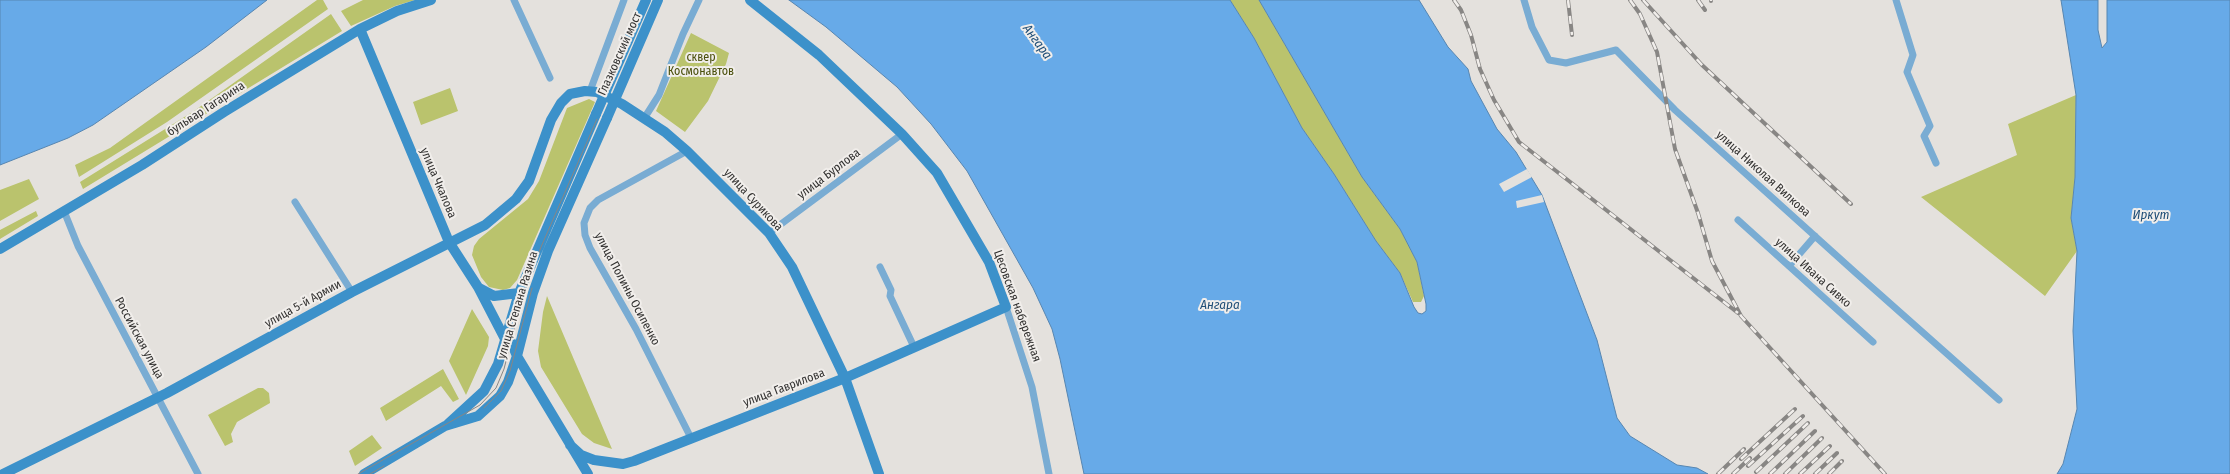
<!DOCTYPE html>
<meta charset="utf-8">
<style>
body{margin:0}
canvas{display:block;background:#e4e1dd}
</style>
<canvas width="2230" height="474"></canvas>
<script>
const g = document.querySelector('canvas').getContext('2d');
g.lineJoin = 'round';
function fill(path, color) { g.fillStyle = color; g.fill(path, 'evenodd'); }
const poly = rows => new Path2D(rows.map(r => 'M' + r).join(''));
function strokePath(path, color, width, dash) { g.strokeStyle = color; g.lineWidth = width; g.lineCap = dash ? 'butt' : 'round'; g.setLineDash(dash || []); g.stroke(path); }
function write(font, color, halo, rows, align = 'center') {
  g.font = font + ' "Fira Sans Condensed",sans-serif'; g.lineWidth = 4; g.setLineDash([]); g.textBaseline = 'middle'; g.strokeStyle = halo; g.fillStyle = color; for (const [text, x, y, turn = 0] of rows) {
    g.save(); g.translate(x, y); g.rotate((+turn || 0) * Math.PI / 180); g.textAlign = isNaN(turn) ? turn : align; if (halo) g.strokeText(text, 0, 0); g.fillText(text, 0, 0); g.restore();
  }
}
fill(poly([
 [317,0,323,0,328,9,167,122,79,177,75,165,110,148],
 [363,0,415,0,395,6,351,26,341,11],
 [1230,0,1259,0,1362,177,1400,229,1417,262,1424,296,1421,302,1413,302,1400,273,1376,241,1334,174,1302,128,1254,38],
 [331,14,342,31,83,189,80,182,194,111],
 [691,33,729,53,726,64,708,101,685,132,656,111],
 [450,88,458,111,421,125,413,102],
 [2076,95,2075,177,2071,218,2077,251,2045,296,1921,197,2017,155,2008,124],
 [589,99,595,102,517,280,510,288,503,290,489,287,481,277,472,255,474,246,479,239,528,199,539,181,567,108],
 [29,179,39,199,0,221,0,190],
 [36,211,38,216,0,239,0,230],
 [547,296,612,449,594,443,582,434,541,367,538,351,543,312],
 [472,309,489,337,488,346,466,395,449,361],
 [443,369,459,399,453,402,441,386,386,421,380,408],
 [258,388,263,388,269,393,270,403,237,422,231,434,233,442,225,446,208,415],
 [372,435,382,448,355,466,349,451]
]), '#bac36d');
const water = poly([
 [0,0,267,0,206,47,93,125,68,138,0,165,0,0],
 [789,0,1230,0,1254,38,1302,128,1334,174,1376,241,1400,273,1414,307,1418,313,1422,314,1426,311,1426,304,1417,262,1400,229,1362,177,1259,0,1419,0,1448,47,1468,69,1471,81,1497,129,1516,152,1542,195,1597,340,1617,418,1630,436,1677,465,1697,468,1708,474,1084,474,1060,359,1052,329,1033,288,967,171,931,124,897,87,826,27,789,0],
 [2061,0,2098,0,2098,30,2102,48,2107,42,2107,0,2230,0,2230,474,2057,474,2063,464,2077,409,2073,331,2077,251,2071,218,2075,177,2076,95,2061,0]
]);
fill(water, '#67aae8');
strokePath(water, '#5786b1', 1);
fill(poly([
 [1527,169,1532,177,1504,192,1499,184],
 [1542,195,1544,202,1517,208,1516,201]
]), '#e4e1dd');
strokePath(poly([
 [514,0,550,78],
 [1524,0,1532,27,1549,60,1566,63,1616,50,1675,110,1857,274,1999,400],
 [1896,0,1913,55,1907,72,1930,126,1924,136,1936,163],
 [590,91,624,0],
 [645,117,659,95,683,34,699,0],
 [687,151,598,200,590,208,584,223,585,235,590,248,636,329,691,438],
 [295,202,352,292],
 [64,211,78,246,198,474],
 [1738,220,1873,342],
 [769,233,902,134],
 [1789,266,1815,236],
 [880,267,891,290,890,296,914,347],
 [1006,307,1032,387,1049,474]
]), '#79acd3', 7);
strokePath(poly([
 [360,29,449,242,478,287,505,339],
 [0,249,142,165,224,112,360,29,397,11,431,0],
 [479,288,494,296,519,293],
 [509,331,509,337,517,356,588,474],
 [448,424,484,391,498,364,519,293,596,114],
 [570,445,581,455,594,460,623,464,634,461,845,378,1006,307,989,262,937,173,902,134,819,55,750,0],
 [3,474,167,393,352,292,485,225,516,199,529,181,551,120,561,103,570,94,585,91,597,92,622,104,665,132,687,151,769,233,792,267,845,378,879,474],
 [364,474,445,426,478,416,500,396,508,382,517,356,533,293,548,251,607,118]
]), '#3c91ca', 10);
strokePath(poly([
 [484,408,501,391,510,371,532,288],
 [358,474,480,405,496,388,504,369,522,298,541,247,649,0],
 [370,474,384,466]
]), '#888684', 1);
const rail = poly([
 [1454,0,1461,10,1471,35,1480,69,1494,100,1519,142,1738,313],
 [1568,0,1572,35],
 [1630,0,1640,14,1657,52,1675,149,1698,213,1712,261,1741,316,1885,474],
 [1643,0,1702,65,1851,204],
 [1698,0,1705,10],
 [1711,0,1711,1],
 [1741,459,1795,409],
 [1748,466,1803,416],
 [1756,472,1808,423],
 [1718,474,1744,449],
 [1733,474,1750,458],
 [1770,474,1815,431],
 [1785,474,1822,438],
 [1800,474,1830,446],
 [1815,474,1837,453],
 [1829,474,1842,461]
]);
strokePath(rail, '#888684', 4);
strokePath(rail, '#f1eeeb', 2.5, [8]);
strokePath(poly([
 [596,114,646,0],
 [607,118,658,0]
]), '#3c91ca', 10);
write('12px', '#323130', '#f1eeeb', [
 ["Глазковский мост",620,54,-66],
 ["бульвар Гагарина",206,109,-33],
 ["улица Бурлова",829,174,-37],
 ["улица Николая Вилкова",1763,174,42],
 ["улица Чкалова",438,183,67],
 ["улица Сурикова",753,200,47],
 ["улица Ивана Сивко",1813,273,42],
 ["улица Полины Осипенко",627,289,62],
 ["улица 5-й Армии",303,304,-29],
 ["улица Степана Разина",518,305,-73],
 ["Цесовская набережная",1017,306,70],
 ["Российская улица",139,338,62],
 ["улица Гаврилова",784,388,-21]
]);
write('12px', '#4a4f0b', '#f1eeeb', [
 ["сквер",701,58],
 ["Космонавтов",701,72]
]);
write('italic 13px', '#1f4e77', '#f1eeeb', [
 ["Ангара",1037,42,54],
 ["Иркут",2151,215],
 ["Ангара",1220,305]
]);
</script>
